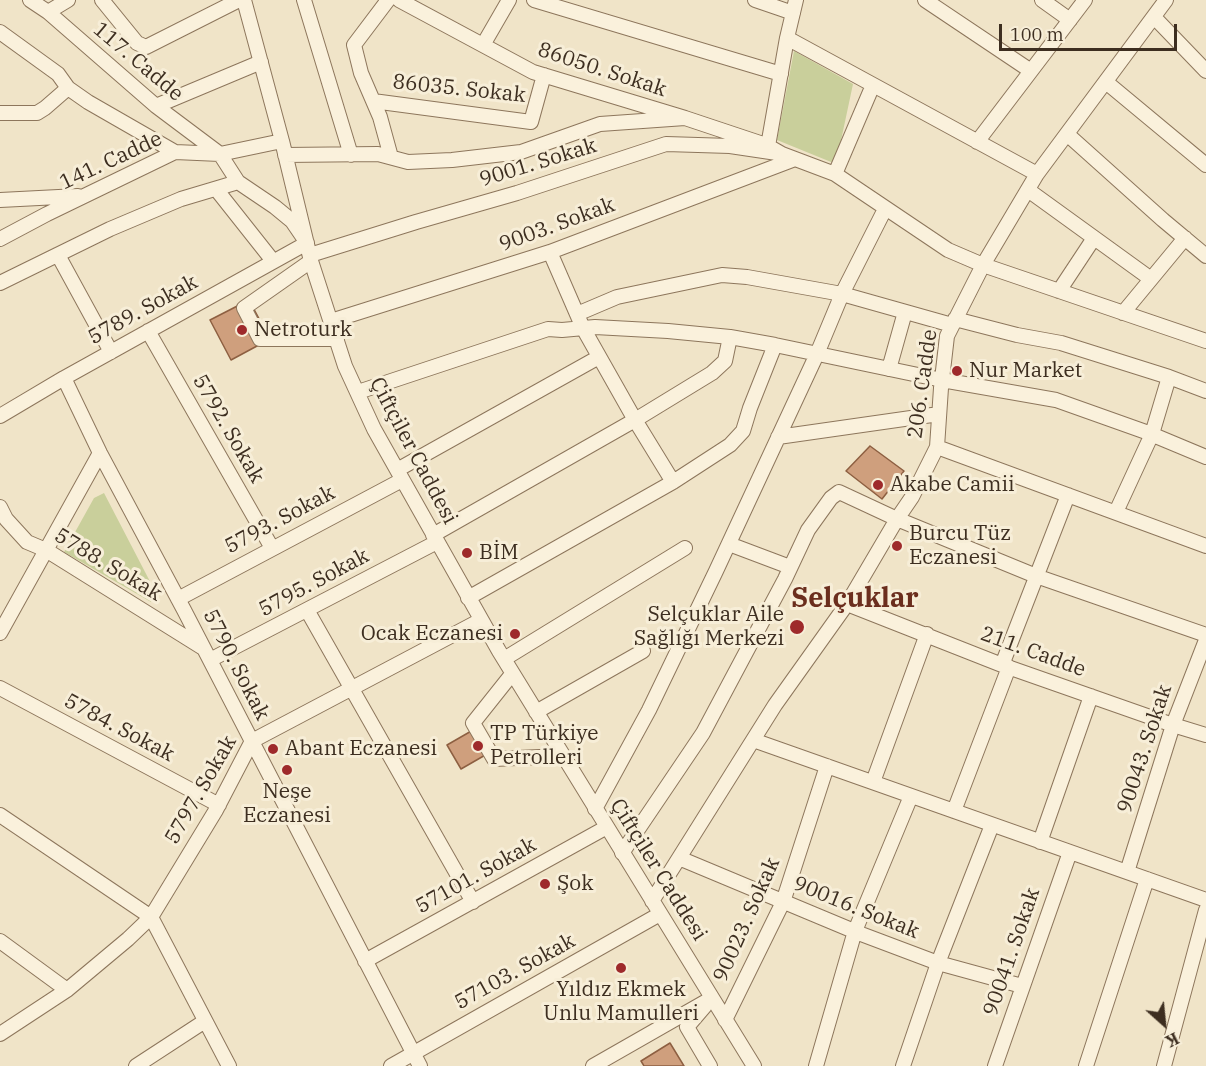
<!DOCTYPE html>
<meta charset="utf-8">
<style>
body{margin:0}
#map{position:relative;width:1206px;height:1066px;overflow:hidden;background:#f0e4c8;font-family:"IBM Plex Serif",serif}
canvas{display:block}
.north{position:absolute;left:1134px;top:994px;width:60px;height:60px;-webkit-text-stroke:4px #f7eed8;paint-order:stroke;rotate:153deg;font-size:16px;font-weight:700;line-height:24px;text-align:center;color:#3d2e20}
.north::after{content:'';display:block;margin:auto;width:21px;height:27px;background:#3d2e20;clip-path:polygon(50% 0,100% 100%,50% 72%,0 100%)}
.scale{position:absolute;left:999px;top:24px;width:178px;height:27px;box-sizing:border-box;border:3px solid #3d2e20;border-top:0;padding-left:8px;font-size:18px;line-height:21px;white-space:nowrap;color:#3d2e20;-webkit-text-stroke:4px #f7eed8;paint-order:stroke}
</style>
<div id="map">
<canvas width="1206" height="1066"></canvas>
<div class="north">K</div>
<div class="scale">100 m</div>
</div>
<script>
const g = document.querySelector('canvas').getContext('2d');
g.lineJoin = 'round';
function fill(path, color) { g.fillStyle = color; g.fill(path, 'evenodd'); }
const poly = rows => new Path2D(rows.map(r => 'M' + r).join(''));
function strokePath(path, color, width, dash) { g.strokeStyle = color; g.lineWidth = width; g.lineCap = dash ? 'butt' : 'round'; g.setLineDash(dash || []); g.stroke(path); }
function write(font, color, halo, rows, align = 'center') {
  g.font = font + ' "IBM Plex Serif",serif'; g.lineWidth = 6; g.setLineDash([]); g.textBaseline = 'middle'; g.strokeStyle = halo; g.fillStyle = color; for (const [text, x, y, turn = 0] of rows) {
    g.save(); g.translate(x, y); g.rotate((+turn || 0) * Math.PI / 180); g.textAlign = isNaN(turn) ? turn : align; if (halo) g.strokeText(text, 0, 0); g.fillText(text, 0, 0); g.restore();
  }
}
fill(poly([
 [794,51,853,84,836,164,777,140],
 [104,493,157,595,151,602,64,552,94,498]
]), '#c9cf9b');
const building = poly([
 [249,300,270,339,231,360,210,320,249,300],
 [870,446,904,471,882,499,846,471,870,446],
 [480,726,494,750,461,769,447,745,480,726],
 [670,1043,684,1066,644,1066,641,1061,670,1043]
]);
fill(building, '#cf9f7d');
strokePath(building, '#8d5f41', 1.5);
const minor = poly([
 [102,0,137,43,146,47,239,0],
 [244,0,282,141,311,261,345,366,374,429,499,651,754,1066],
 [304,0,351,155],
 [388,0,354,45,361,73,380,117,391,157],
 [399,0,533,72,685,118,763,144],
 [534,0,781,74],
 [755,0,793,13],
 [796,0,787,38,768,146,782,154,835,174,948,250,983,265,1206,341],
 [925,0,1031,71],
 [1042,0,1070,20],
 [48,12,68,0],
 [1154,17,1206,71],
 [0,32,58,74,68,88,88,102,175,152],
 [787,38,1037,174],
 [483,45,509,0],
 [1106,82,1206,165],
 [373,101,531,122,544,75],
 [156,106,261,62],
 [0,113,37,113,45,108,68,88],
 [1067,134,1163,220,1206,256],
 [977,142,1085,0],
 [285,155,378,154,408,162,452,160,521,152,600,124,685,118],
 [835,174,873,85],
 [216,189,273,261],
 [1028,190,1151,279],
 [0,200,78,196],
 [0,239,47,214,175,152,220,154,282,141],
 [550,252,583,328,635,420,673,482],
 [58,255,111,352],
 [310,255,416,222,517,193,666,144,730,146,777,153],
 [311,261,244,308,260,339,337,339],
 [0,283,110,229,181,199,238,182],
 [1059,291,1094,238],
 [1123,313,1185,238],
 [577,314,617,297,722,275,747,277,842,294,952,325],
 [955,319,1017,335,1061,343,1169,377,1206,391],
 [331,321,550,252,795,159],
 [148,331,272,548],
 [889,369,905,312],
 [64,378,100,453,184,610,420,1066],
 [358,392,548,329,562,330,595,327,668,331,730,337,775,345,942,380,1056,400,1146,432,1206,457],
 [0,416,64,378,307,243,292,221,275,207,238,182,220,154,156,106,48,12,30,0],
 [778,437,939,414],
 [937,447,1206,546],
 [397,470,599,357],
 [0,507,6,519,27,542,46,550,203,648],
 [1116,512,1152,434,1169,377],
 [433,535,635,420,712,373,725,361,730,337],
 [729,544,790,567],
 [468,598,673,482,730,445,743,431,750,408,775,345],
 [178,599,402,480],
 [847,604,1002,665,1173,725,1206,735],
 [307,610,473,902],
 [0,633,100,453],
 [504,659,685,548],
 [210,660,437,542],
 [1002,665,1068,495],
 [512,674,473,723,494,759,563,756],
 [0,688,219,805],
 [536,712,643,651],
 [753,740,1206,900],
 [873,782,927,634],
 [595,809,649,710,716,571,817,354,842,294,885,209],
 [954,811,1009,667],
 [0,815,151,917,229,1066],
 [1040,842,1091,696],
 [622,853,703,733,785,579,808,530,831,498,839,492,897,519,1036,576,1206,635],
 [679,858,861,934,938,963,1022,986],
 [1127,872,1173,725,1206,640],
 [652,901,775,705,847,604,897,519,912,497,937,447,941,388,947,336,983,265,1037,174,1166,0],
 [0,941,67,990],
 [365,961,607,827],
 [705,1006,687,1027,710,1066],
 [725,1020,783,902,827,766],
 [0,1034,67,990,128,939,151,917,216,810,252,741,481,620],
 [136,1066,205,1021],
 [391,1066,660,914],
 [593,1066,712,998],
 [816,1066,855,931,911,796],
 [903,1066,938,963,992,825],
 [995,1066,1070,852],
 [1086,1066,1147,879],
 [1164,1066,1206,910]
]);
strokePath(minor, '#8d765c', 16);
strokePath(minor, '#faf1dc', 14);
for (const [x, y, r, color] of [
 [242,330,6,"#9e2a2b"],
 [957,371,6,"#9e2a2b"],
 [878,485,6,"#9e2a2b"],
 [897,546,6,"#9e2a2b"],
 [467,553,6,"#9e2a2b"],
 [797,627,8,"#9e2a2b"],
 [515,634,6,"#9e2a2b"],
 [478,746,6,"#9e2a2b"],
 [273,749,6,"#9e2a2b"],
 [287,770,6,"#9e2a2b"],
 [545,884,6,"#9e2a2b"],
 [621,968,6,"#9e2a2b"]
]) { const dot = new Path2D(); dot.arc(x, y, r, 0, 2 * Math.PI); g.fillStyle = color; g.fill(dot); strokePath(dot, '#f7eed8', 2); }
write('21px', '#3d2e20', '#f7eed8', [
 ["117. Cadde",138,62,40],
 ["86050. Sokak",602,70,18],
 ["86035. Sokak",459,89,6],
 ["141. Cadde",111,161,-25],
 ["9001. Sokak",538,163,-17],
 ["9003. Sokak",557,225,-20],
 ["5789. Sokak",143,310,-29],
 ["206. Cadde",923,384,-82],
 ["5792. Sokak",228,429,60],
 ["Çiftçiler Caddesi",413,451,62],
 ["5793. Sokak",280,520,-28],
 ["5788. Sokak",108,565,31],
 ["5795. Sokak",314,583,-28],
 ["211. Cadde",1033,652,20],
 ["5790. Sokak",236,665,63],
 ["5784. Sokak",119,728,28],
 ["90043. Sokak",1145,749,-72],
 ["5797. Sokak",201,790,-60],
 ["Çiftçiler Caddesi",658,870,58],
 ["57101. Sokak",476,876,-29],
 ["90016. Sokak",856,908,22],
 ["90023. Sokak",747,920,-66],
 ["90041. Sokak",1012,952,-71],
 ["57103. Sokak",515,972,-29]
]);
write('21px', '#3d2e20', '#f7eed8', [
 ["Netroturk",254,330],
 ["Nur Market",969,371],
 ["Akabe Camii",890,485],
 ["Burcu Tüz",909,534],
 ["Eczanesi",909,558],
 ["BİM",479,553],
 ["Selçuklar Aile",784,615,"right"],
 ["Sağlığı Merkezi",784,639,"right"],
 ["Ocak Eczanesi",503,634,"right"],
 ["TP Türkiye",490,734],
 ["Petrolleri",490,758],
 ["Abant Eczanesi",285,749],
 ["Neşe",287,792,"center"],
 ["Eczanesi",287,816,"center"],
 ["Şok",557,884],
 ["Yıldız Ekmek",621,990,"center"],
 ["Unlu Mamulleri",621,1014,"center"]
], 'left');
write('bold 27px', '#6b2e1e', '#f7eed8', [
 ["Selçuklar",855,599]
]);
</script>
